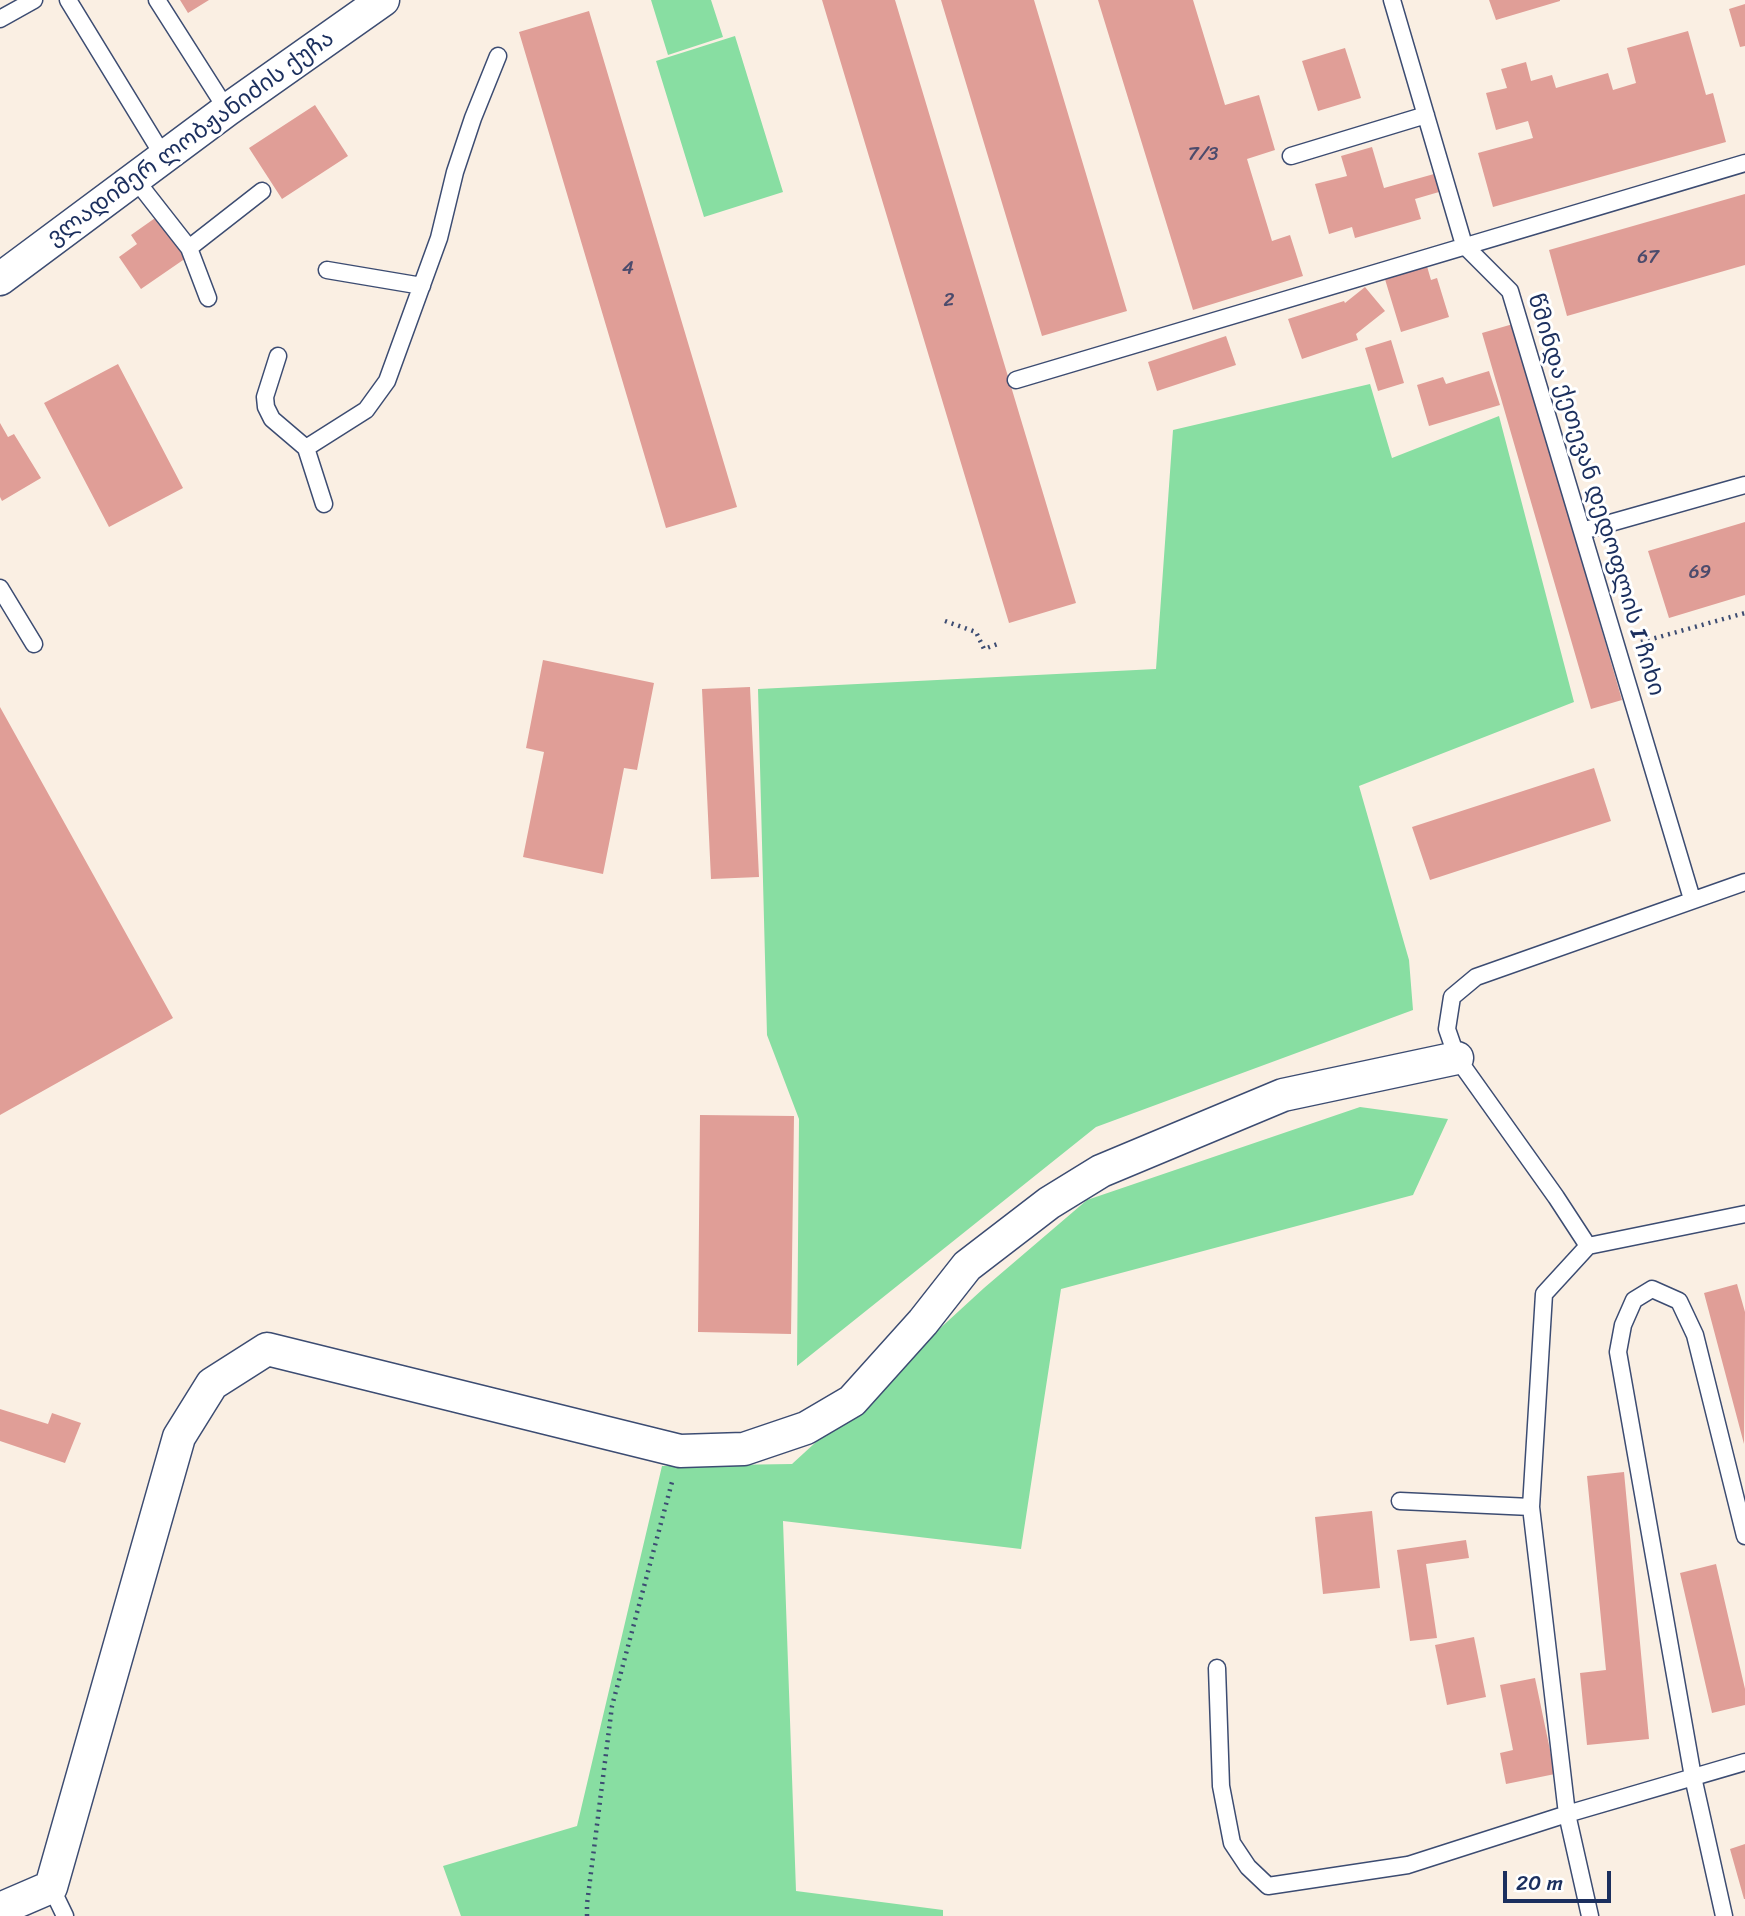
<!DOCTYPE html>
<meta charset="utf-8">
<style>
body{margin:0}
#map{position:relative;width:1745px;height:1916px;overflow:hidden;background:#faefe3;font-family:Sriracha,sans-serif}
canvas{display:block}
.scale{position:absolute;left:1503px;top:1871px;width:108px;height:32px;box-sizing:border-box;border:4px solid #1b2f5e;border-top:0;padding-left:9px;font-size:21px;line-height:24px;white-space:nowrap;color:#1b2f5e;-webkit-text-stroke:5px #fff;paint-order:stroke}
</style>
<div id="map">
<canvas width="1745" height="1916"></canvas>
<div class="scale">20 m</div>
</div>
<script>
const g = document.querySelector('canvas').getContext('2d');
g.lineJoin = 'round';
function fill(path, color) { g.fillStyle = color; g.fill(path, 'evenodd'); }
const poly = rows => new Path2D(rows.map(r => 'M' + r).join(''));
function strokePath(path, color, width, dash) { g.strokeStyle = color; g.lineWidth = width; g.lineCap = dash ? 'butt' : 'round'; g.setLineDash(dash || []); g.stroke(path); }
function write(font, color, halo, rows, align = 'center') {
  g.font = font + ' Sriracha,"Noto Sans Georgian",sans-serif'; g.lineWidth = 6; g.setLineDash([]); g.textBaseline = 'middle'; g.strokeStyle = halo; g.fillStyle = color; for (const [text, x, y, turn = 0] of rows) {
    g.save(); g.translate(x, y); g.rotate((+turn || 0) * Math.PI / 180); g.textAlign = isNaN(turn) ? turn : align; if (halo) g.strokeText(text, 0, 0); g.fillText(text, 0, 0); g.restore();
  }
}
fill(poly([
 [651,0,711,0,723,37,668,55],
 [735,36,783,192,704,217,656,61],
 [1370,384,1392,458,1499,416,1574,702,1359,786,1409,960,1413,1010,1096,1127,797,1366,799,1119,767,1035,758,689,1156,669,1173,430],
 [1360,1107,1448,1119,1413,1195,1061,1289,1021,1549,783,1521,796,1891,943,1910,943,1916,461,1916,443,1866,577,1826,662,1466,792,1464,984,1288,1087,1200]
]), '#88dea2');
fill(poly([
 [180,0,209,0,188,13],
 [822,0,895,0,1076,603,1009,623],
 [941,0,1034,0,1127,311,1042,336],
 [1098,0,1193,0,1225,105,1259,95,1275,150,1247,159,1272,241,1290,235,1303,276,1193,310],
 [1489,0,1560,0,1560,1,1496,20],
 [1745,4,1745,46,1740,47,1729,9],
 [589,11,737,507,666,528,519,32],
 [1688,31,1706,95,1713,93,1726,142,1493,207,1478,153,1533,138,1528,121,1496,130,1486,93,1507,88,1501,69,1526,62,1531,81,1552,75,1556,88,1608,73,1613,90,1636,83,1627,48],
 [1345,48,1361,98,1318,111,1302,61],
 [315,105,348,156,282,199,249,148],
 [1372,147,1384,188,1434,174,1439,192,1415,199,1421,219,1355,238,1352,227,1329,234,1315,184,1347,176,1341,156],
 [1745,194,1745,265,1567,316,1549,250],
 [158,216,186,258,141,289,119,257,137,244,131,235],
 [1426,263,1431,280,1437,278,1449,317,1401,332,1384,276],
 [1365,287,1385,311,1356,334,1358,340,1302,359,1288,319,1344,301,1345,303],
 [1513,324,1622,700,1591,709,1482,333],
 [1226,336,1236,365,1157,391,1148,362],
 [1391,340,1404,383,1378,391,1365,348],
 [118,364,183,488,109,527,44,403],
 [1489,371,1500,405,1429,426,1417,385,1443,377,1446,384],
 [0,423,8,437,14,434,41,478,2,501,0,497],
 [1745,522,1745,595,1669,618,1648,551],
 [543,660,654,683,637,770,624,768,603,874,523,857,544,752,526,748],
 [750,687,759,877,711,879,702,689],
 [0,707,173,1018,0,1115],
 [1594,768,1611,821,1430,880,1412,827],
 [700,1115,794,1116,791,1334,698,1332],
 [1737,1284,1745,1312,1744,1444,1704,1293],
 [0,1409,48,1424,52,1413,81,1423,65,1463,0,1441],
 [1624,1472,1649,1739,1587,1745,1580,1673,1606,1670,1587,1476],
 [1372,1511,1380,1588,1323,1594,1315,1517],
 [1466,1540,1469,1558,1426,1564,1437,1638,1410,1641,1397,1550],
 [1716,1564,1745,1689,1745,1705,1712,1713,1680,1573],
 [1474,1637,1486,1697,1447,1705,1435,1645],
 [1535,1678,1555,1774,1506,1784,1500,1753,1513,1750,1500,1685],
 [1745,1844,1745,1899,1744,1899,1730,1849]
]), '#e09e97');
const service = poly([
 [68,0,164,157],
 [157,0,227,110],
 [1392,0,1464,245,1510,291,1692,899],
 [0,19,34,0],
 [1291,156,1426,115],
 [135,179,189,248,208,298],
 [189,248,262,191],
 [327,270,422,286],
 [278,356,265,397,266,407,272,419,306,448,366,410,387,381,439,238,455,172,473,118,498,56],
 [1016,380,1745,163],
 [306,448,324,504],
 [1582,531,1745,485],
 [0,588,34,644],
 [1588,1246,1745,1214],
 [1400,1501,1531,1507],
 [1217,1668,1221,1786,1232,1843,1248,1867,1268,1886,1408,1865,1567,1814,1745,1762],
 [51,1887,65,1916],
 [1590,1916,1567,1814,1531,1507,1544,1294,1588,1246,1556,1197,1457,1058,1447,1029,1452,997,1476,977,1745,882],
 [1724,1916,1693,1777,1618,1352,1623,1325,1634,1300,1652,1289,1679,1301,1695,1335,1745,1536]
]);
const minor = poly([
 [0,279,227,110,383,0],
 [0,1909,51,1887,179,1437,212,1384,267,1349,680,1451,744,1449,806,1428,852,1401,923,1322,967,1266,1049,1203,1101,1171,1283,1095,1457,1058]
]);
strokePath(service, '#3c4c72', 19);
strokePath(minor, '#3c4c72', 35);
strokePath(poly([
 [945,621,976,632,984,649,1000,643],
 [1641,642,1745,613],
 [587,1916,587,1904,612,1706,672,1482]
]), '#3c4c72', 4.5, [2, 5]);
strokePath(service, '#fff', 16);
strokePath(minor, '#fff', 32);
write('19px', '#4c4b6c', null, [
 ["7/3",1203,155],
 ["67",1648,258],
 ["4",628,269],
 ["2",949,301],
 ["69",1700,573]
]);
write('23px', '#1b2f5e', '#fff', [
 ["ვლადიმერ ლობჟანიძის ქუჩა",191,139,-36],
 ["წმინდა ქეთევან დედოფლის I ჩიხი",1595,495,73]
]);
</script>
